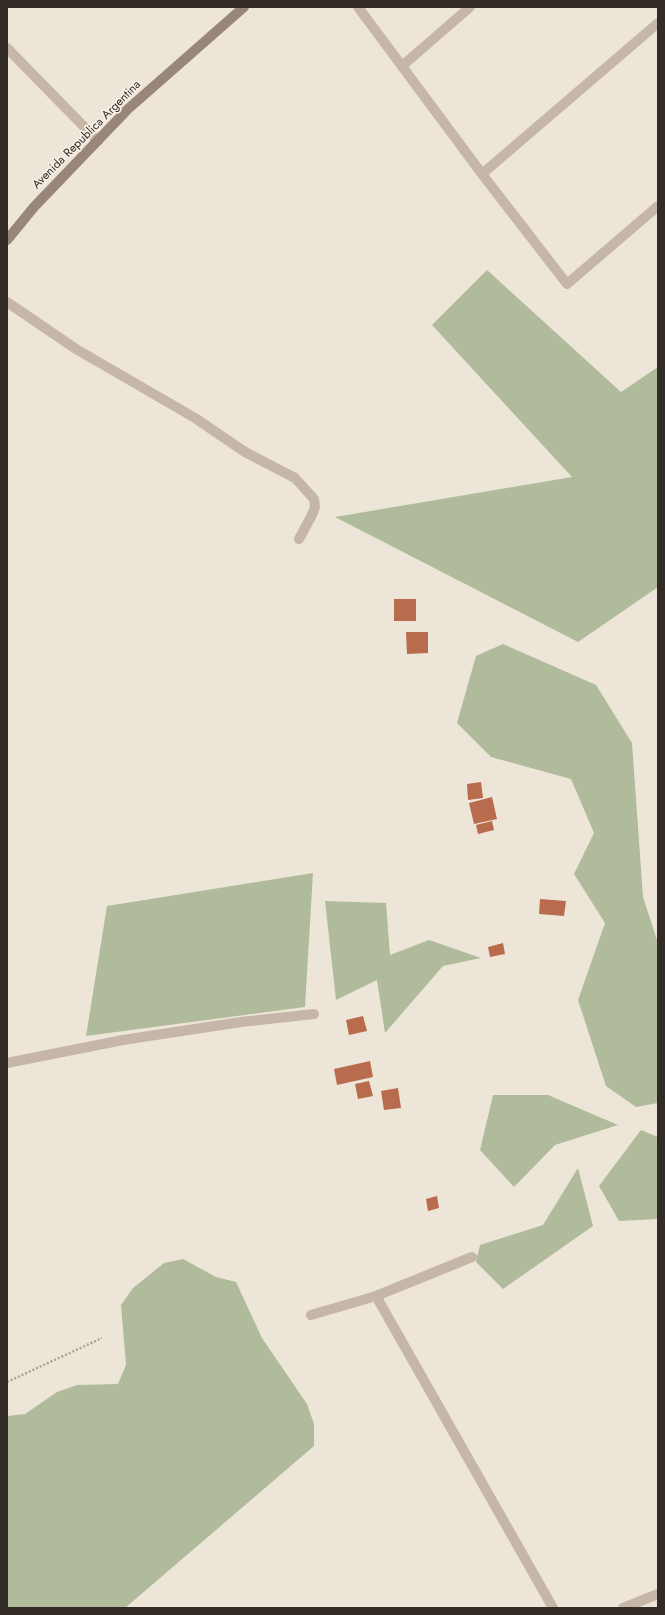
<!DOCTYPE html>
<style>
body{margin:0}
#map{position:relative;width:665px;height:1615px;overflow:hidden;background:#eee5d9;font-family:Jost,sans-serif}
canvas{display:block}
.frame{position:absolute;inset:0;border:8px solid #322b26;pointer-events:none}
</style>
<div id="map">
<canvas width="665" height="1615"></canvas>
<div class="frame"></div>
</div>
<script>
const g = document.querySelector('canvas').getContext('2d');
g.lineJoin = 'round';
function fill(path, color) { g.fillStyle = color; g.fill(path, 'evenodd'); }
const poly = rows => new Path2D(rows.map(r => 'M' + r).join(''));
function strokePath(path, color, width, dash) { g.strokeStyle = color; g.lineWidth = width; g.lineCap = dash ? 'butt' : 'round'; g.setLineDash(dash || []); g.stroke(path); }
function write(font, color, halo, rows, align = 'center') {
  g.font = font + ' Jost,sans-serif'; g.lineWidth = 3.5; g.setLineDash([]); g.textBaseline = 'middle'; g.strokeStyle = halo; g.fillStyle = color; for (const [text, x, y, turn = 0] of rows) {
    g.save(); g.translate(x, y); g.rotate((+turn || 0) * Math.PI / 180); g.textAlign = isNaN(turn) ? turn : align; if (halo) g.strokeText(text, 0, 0); g.fillText(text, 0, 0); g.restore();
  }
}
fill(poly([
 [487,270,621,392,658,367,658,587,578,642,335,517,572,477,432,325],
 [503,644,596,685,632,743,643,897,658,943,658,1103,636,1107,606,1086,578,1000,605,923,574,874,594,833,571,779,491,757,457,723,476,656],
 [313,873,305,1007,86,1036,107,906],
 [325,901,386,903,390,955,429,940,481,958,443,966,385,1033,377,980,336,1000],
 [493,1095,548,1095,618,1125,555,1145,514,1187,480,1150],
 [641,1130,658,1137,658,1219,619,1221,599,1186],
 [578,1168,593,1226,503,1289,476,1262,480,1245,543,1225],
 [183,1259,216,1277,236,1282,262,1338,307,1404,314,1424,314,1446,125,1608,7,1608,7,1416,25,1414,57,1392,77,1385,118,1384,126,1365,121,1305,133,1288,164,1263]
]), '#afbb9b');
fill(poly([
 [394,599,416,599,416,621,394,621],
 [406,632,428,632,428,653,407,654],
 [481,782,483,798,468,800,467,784],
 [492,797,497,819,474,824,469,803],
 [492,821,494,830,478,834,476,825],
 [540,899,566,901,564,916,539,914],
 [503,943,505,954,490,957,488,947],
 [363,1016,367,1031,349,1035,346,1020],
 [370,1061,373,1077,337,1085,334,1069],
 [369,1081,373,1096,358,1099,355,1084],
 [398,1088,401,1108,384,1110,381,1091],
 [437,1196,439,1208,428,1211,426,1199]
]), '#b96c4d');
strokePath(poly([
 [7,1382,102,1338]
]), '#b0a091', 2.5, [2, 2]);
strokePath(poly([
 [358,7,482,174,567,284,658,206],
 [7,48,98,141],
 [402,66,470,7],
 [482,174,658,23],
 [7,302,76,349,195,418,245,452,295,478,314,499,315,507,312,515,299,539],
 [7,1063,123,1040,241,1022,314,1014],
 [376,1296,553,1608],
 [311,1315,376,1296,472,1257],
 [623,1608,658,1594]
]), '#c5b6a7', 10);
strokePath(poly([
 [7,240,34,207,128,109,244,7]
]), '#988679', 10);
write('12px', '#322b26', '#f6efe5', [
 ["Avenida Republica Argentina",87,135,-45]
]);
</script>
